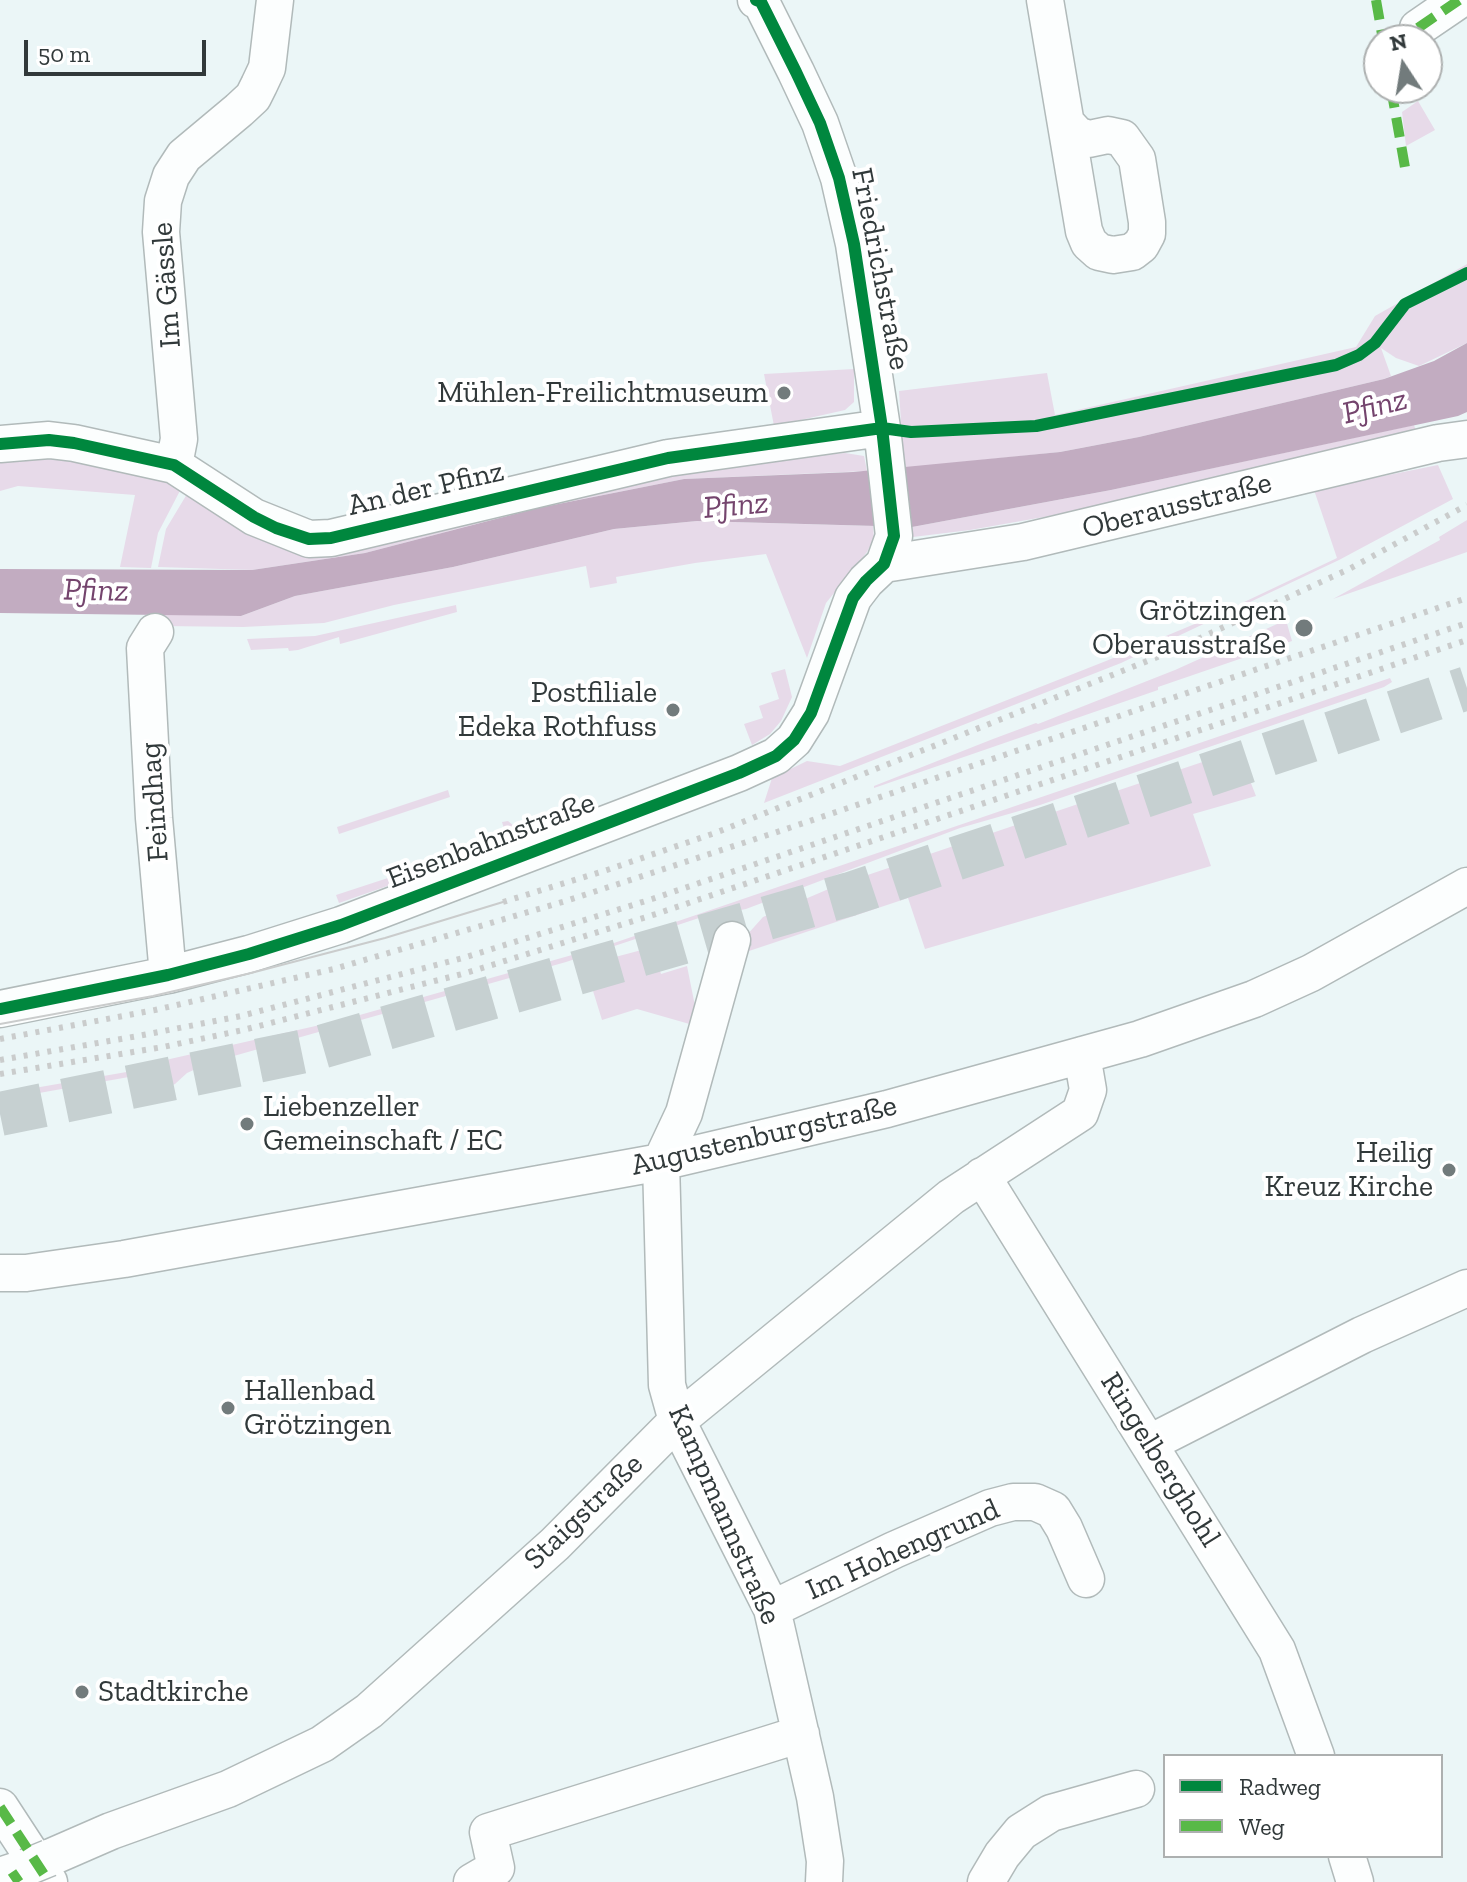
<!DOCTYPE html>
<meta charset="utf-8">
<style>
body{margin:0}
#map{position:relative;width:1467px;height:1882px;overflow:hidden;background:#ebf6f7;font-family:"Zilla Slab",serif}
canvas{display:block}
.legend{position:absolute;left:1163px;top:1754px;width:280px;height:104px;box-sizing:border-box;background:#fff;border:2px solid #adb0b0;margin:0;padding:10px 14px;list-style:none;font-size:24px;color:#31393a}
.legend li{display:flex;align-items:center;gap:16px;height:40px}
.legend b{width:40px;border:2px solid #adb0b0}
.north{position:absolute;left:1363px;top:24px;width:80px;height:80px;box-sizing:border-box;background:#fff;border:2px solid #adb0b0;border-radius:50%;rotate:348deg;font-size:22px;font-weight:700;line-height:32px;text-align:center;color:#31393a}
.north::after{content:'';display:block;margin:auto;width:28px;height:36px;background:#727b7c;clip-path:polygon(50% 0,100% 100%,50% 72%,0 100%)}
.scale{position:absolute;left:24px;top:40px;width:182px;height:36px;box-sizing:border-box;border:4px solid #31393a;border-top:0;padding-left:10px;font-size:24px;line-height:28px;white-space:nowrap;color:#31393a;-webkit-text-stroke:6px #fff;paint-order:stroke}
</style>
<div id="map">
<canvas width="1467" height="1882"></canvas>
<ul class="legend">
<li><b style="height:10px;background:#00873e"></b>Radweg</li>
<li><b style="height:10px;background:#58b947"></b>Weg</li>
</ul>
<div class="north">N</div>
<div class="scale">50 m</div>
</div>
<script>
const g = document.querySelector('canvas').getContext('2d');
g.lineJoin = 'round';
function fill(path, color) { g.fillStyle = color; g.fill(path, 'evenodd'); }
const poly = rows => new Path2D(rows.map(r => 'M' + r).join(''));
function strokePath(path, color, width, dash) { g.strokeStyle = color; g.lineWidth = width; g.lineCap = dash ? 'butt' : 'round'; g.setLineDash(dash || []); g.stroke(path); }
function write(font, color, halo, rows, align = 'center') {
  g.font = font + ' "Zilla Slab",serif'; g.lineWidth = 8; g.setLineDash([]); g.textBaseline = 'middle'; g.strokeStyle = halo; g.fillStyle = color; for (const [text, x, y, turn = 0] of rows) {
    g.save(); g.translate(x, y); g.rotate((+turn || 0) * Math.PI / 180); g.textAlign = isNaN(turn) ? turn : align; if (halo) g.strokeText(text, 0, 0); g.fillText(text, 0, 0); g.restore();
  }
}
fill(poly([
 [1418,101,1435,130,1406,146,1402,112],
 [1467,264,1467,343,1419,366,1396,358,1381,348,1391,376,1384,379,1139,437,1060,452,904,468,899,391,1047,373,1055,415,1356,347,1375,316],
 [854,369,854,402,845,410,774,426,764,374],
 [1414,425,1416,431,1078,511,970,530,913,537,912,527,1111,490],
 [845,453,864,456,867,471,684,479,538,508,365,553,252,570,158,567,166,529,190,489,289,551,325,551,582,492,725,465],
 [52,454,184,483,158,533,151,568,120,567,135,495,18,486,0,491,0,456],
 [1438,465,1453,499,1339,560,1121,663,764,803,772,778,807,761,840,766,1106,661,1221,613,1337,558,1314,490],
 [1467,520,1467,552,1333,599,1440,540,1439,537],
 [697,521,873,526,874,538,867,552,826,603,807,658,766,554,695,563,616,577,617,583,590,588,586,566,394,605,324,623,243,627,163,626,163,614,241,616,295,596,453,567,614,529],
 [456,605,457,612,340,644,339,637,298,650,289,651,288,648,251,650,247,639,315,636],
 [1286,620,1292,641,1158,687,1158,690,874,788,874,786,993,739,1036,723,1038,724,1175,670],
 [785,669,792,697,781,721,770,734,752,745,744,724,763,718,759,706,779,699,771,673],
 [1390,678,1392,682,1384,687,1040,805,960,828,746,909,699,918,566,962,209,1063,187,1073,175,1084,155,1094,145,1096,140,1075,0,1100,0,1094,138,1070,170,1059,342,1020,611,944],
 [1238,750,1256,796,1193,814,1211,866,925,949,908,898,737,955,746,936,763,917,838,885],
 [448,790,450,797,339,834,337,827],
 [508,821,514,826,516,834,512,837,510,843,339,903,336,895,507,839,502,822],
 [653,947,661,974,687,966,695,1006,693,1025,637,1009,602,1020,585,965]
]), '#e7dae9');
fill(poly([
 [1467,343,1467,412,1458,416,1111,490,912,527,697,521,614,529,453,567,295,596,241,616,0,613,0,569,252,570,365,553,538,508,684,479,853,472,1060,452,1139,437,1384,379,1434,361]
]), '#c2acc1');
strokePath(poly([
 [0,1114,310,1050,850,894,1467,688]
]), '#c6d0d1', 44, [44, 22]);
const minor = poly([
 [1045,0,1084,231,1089,243,1099,252,1113,255,1132,252,1141,245,1147,234,1147,222,1137,159,1122,138,1108,135,1089,139,1077,135,1066,123],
 [1418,28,1459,0],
 [0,444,49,440,74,443,174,465,254,517,309,539,331,538,668,458,882,428],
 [174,465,179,439,161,232,163,201,171,176,184,156,239,110,253,97,259,85,267,68,275,0],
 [884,564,1023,542,1438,443,1467,439],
 [155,632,145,648,154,818,168,975],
 [732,940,684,1113,661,1162,667,1385,677,1421,772,1609,815,1797,825,1861,824,1882],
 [0,1009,168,975,249,954,341,925,739,773,776,756,794,740,811,713,853,598,866,581,884,564,894,536,882,428,854,244,839,178,820,123,796,72,761,2,756,0],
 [982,1176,1277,1650,1316,1756],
 [0,1273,26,1273,124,1259,661,1162,887,1109,1140,1039,1254,999,1311,973,1467,886],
 [1150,1443,1362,1335,1467,1288],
 [772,1609,894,1550,990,1508,1013,1502,1035,1502,1053,1510,1064,1528,1086,1579],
 [0,1807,49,1882],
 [1347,1856,1355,1882],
 [49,1858,111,1831,228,1789,322,1744,369,1711,555,1544,677,1421,951,1197,1080,1113,1088,1090,1082,1055],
 [0,1876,27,1867],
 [472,1882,496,1868,488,1832,801,1734],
 [986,1882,1002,1855,1021,1832,1051,1813,1136,1789]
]);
strokePath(minor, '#b1baba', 39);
strokePath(minor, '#fcfefe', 36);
strokePath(poly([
 [0,1024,153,996,247,974,385,938,503,902]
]), '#cacccc', 2);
strokePath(poly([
 [503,902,607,870,715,833,1170,652,1349,569,1467,505],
 [0,1039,155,1010,334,969,569,900,786,829,1467,598],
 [0,1060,138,1036,241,1016,463,958,652,899,1467,623],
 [0,1074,163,1047,243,1030,466,973,656,914,1467,640]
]), '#cacccc', 6, [4, 8]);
const minorBridge = poly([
 [27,1867,49,1858]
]);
strokePath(minorBridge, '#b1baba', 39, []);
strokePath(minorBridge, '#fcfefe', 36);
strokePath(poly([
 [1376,0,1383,40],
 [1418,28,1459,0],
 [1391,88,1406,173],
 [0,1807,49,1882],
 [12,1872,19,1882]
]), '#58b947', 10, [20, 10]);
strokePath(poly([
 [0,444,49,440,74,443,174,465,254,517,276,528,309,539,331,538,668,458,882,428,911,432,1036,426,1336,365,1359,355,1375,343,1405,304,1467,273],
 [0,1009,168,975,249,954,341,925,739,773,776,756,794,740,811,713,853,598,866,581,884,564,894,536,882,428,854,244,839,178,820,123,796,72,761,2,756,0]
]), '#00873e', 12);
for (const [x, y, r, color] of [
 [784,393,8,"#727b7c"],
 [1304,628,10,"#727b7c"],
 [673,710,8,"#727b7c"],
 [247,1124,8,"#727b7c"],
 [1449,1170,8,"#727b7c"],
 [228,1408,8,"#727b7c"],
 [82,1692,8,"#727b7c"]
]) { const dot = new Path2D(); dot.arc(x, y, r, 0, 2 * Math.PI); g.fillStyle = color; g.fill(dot); strokePath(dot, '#fff', 3); }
write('30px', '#31393a', '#fff', [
 ["Friedrichstraße",880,269,79],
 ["Im Gässle",167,285,-94],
 ["An der Pfinz",426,489,-13],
 ["Oberausstraße",1177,506,-14],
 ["Feindhag",155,802,-94],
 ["Eisenbahnstraße",491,841,-21],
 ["Augustenburgstraße",764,1136,-13],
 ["Ringelberghohl",1160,1460,58],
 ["Staigstraße",584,1512,-44],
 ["Kampmannstraße",724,1515,66],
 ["Im Hohengrund",903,1550,-24]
]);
write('30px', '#31393a', '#fff', [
 ["Mühlen-Freilichtmuseum",768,393],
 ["Grötzingen",1286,611],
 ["Oberausstraße",1286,645],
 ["Postfiliale",657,693],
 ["Edeka Rothfuss",657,727],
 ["Liebenzeller",263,1107,"left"],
 ["Gemeinschaft / EC",263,1141,"left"],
 ["Heilig",1433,1153],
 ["Kreuz Kirche",1433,1187],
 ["Hallenbad",244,1391,"left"],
 ["Grötzingen",244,1425,"left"],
 ["Stadtkirche",98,1692,"left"]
], 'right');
write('italic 32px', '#74446d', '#fff', [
 ["Pfinz",1375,407,-14],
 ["Pfinz",736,506,-5],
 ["Pfinz",96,591,1]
]);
</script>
